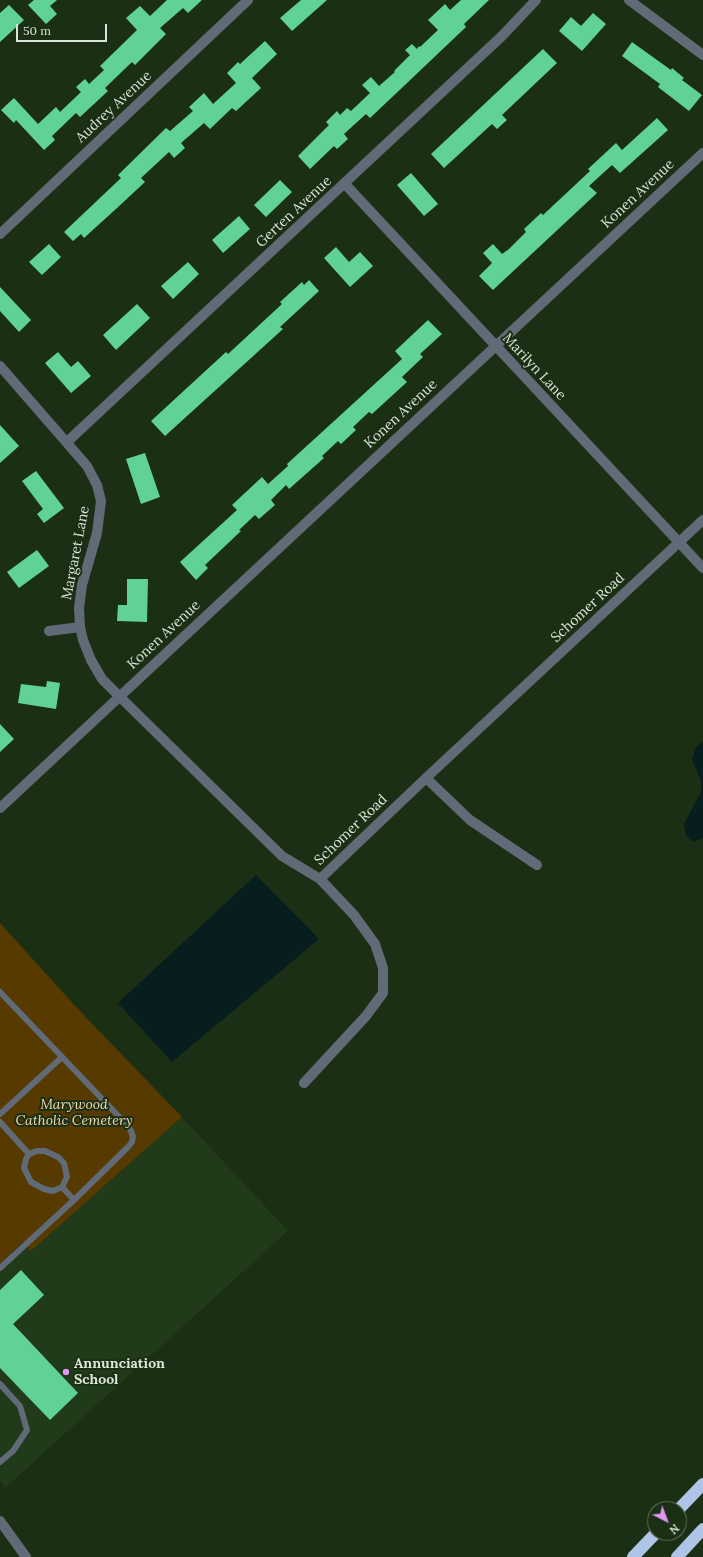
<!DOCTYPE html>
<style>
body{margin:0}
#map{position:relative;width:703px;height:1557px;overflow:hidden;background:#1a2f14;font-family:Lora,serif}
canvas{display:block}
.north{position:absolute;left:647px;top:1501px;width:40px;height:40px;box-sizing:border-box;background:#1a2f14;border:1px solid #667861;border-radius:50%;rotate:138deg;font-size:11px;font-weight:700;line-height:16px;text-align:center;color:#d9e6d5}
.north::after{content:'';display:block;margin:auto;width:14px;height:18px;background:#de98f2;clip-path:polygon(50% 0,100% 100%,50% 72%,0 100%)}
.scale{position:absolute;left:16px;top:24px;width:91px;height:18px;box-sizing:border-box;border:2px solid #d9e6d5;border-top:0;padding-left:5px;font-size:12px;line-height:14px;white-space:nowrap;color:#d9e6d5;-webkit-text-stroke:3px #1a2f14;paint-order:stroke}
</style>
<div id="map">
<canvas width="703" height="1557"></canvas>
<div class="north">N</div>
<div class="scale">50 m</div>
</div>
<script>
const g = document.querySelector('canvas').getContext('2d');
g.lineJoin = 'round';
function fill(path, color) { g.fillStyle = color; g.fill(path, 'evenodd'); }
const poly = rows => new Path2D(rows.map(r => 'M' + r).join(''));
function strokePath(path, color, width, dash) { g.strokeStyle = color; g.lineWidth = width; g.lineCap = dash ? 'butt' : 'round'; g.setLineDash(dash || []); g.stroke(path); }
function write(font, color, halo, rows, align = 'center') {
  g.font = font + ' Lora,serif'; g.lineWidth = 4; g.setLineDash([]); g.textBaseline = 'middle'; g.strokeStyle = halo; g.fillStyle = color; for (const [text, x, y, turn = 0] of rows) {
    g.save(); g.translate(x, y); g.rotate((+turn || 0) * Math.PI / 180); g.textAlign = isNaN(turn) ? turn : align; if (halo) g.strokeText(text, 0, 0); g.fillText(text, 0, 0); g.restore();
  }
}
fill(poly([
 [182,1117,288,1231,5,1488,0,1480,0,1264,24,1242,31,1251]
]), '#213a1a');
fill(poly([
 [0,923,78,1009,182,1117,31,1251,23,1242,0,1264]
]), '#573a00');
fill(poly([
 [703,742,703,838,693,842,686,836,684,824,701,792,701,781,692,759,696,747],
 [256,875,319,939,172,1062,118,1003]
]), '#081d1e');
fill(poly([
 [34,0,57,0,50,6,57,14,46,24,28,5],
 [167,0,202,0,188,13,183,8,160,28,166,34,135,65,132,62,105,88,108,91,80,117,76,113,52,136,55,140,44,150,16,120,14,123,1,110,14,98,38,124,56,107,60,112,81,92,76,87,85,79,89,84,104,70,100,66,137,30,126,18,140,6,150,16],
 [301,0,327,0,292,31,280,18],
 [461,0,489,0,464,24,466,27,406,84,370,118,366,114,344,134,348,139,337,149,334,146,310,169,298,156,329,125,326,122,337,111,340,115,347,108,351,111,370,93,362,85,371,77,379,86,395,72,394,71,410,55,405,50,412,44,417,49,419,46,420,47,438,30,428,20,445,4,450,10],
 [9,5,24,20,0,42,0,13],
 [593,13,606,24,582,51,559,31,571,17,581,26],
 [265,41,277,54,252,78,261,88,236,111,232,108,210,129,204,123,181,143,185,148,174,158,169,152,141,178,145,182,117,208,84,238,81,234,73,241,64,232,121,178,118,175,166,128,170,131,193,111,189,107,204,93,213,104,236,83,227,73,238,62,240,64],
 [632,42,671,70,672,68,684,78,682,80,702,95,689,111,658,87,660,84,622,56],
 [543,49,557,63,502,115,507,120,497,129,492,124,444,168,431,154],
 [657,118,668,130,620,173,612,165,589,186,597,193,493,290,479,276,492,263,483,253,493,244,502,254,509,249,526,232,524,229,541,213,543,215,590,171,588,169,616,143,622,150],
 [411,173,438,204,424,216,397,185],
 [280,180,292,192,266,217,254,205],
 [239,216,250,229,223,253,212,240],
 [49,244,61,257,42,275,29,262],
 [336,247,349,262,360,252,373,266,350,287,324,258],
 [188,262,199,274,173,299,161,286],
 [309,280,319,291,280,327,283,329,165,436,151,421,226,352,228,354,282,304,280,302,302,282,304,285],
 [0,287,31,320,19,332,0,311],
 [137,304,150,318,116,350,103,335],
 [428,320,442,334,420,354,423,357,402,377,407,382,372,414,369,412,353,427,356,430,341,444,338,441,322,456,324,458,289,489,286,485,271,500,275,505,259,519,255,515,239,530,241,531,205,565,208,568,196,580,180,562,237,510,232,505,262,477,268,484,288,466,287,464,402,359,395,351],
 [58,352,71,367,78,361,91,376,71,393,45,363],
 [0,425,19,446,0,463],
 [145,453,160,497,141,504,126,459],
 [36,471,64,508,44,523,37,514,43,509,22,481],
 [37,550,49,566,19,588,7,572],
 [127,579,148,579,147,622,117,621,118,605,127,605],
 [47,681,60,683,56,709,18,703,21,684,46,687],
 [0,724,14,739,0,752],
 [21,1270,44,1295,13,1324,78,1393,50,1420,0,1368,0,1290]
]), '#60d298');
strokePath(poly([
 [0,992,128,1126,131,1131,133,1137,132,1142,128,1147,74,1200,0,1268],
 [0,1114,62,1057],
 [0,1122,29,1154,37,1151,45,1151,58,1157,64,1163,67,1177,62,1187,74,1200],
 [29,1154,26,1159,24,1168,31,1182,44,1189,53,1191,62,1187],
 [0,1384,20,1406,27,1430,13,1451,0,1462]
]), '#616a77', 6);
strokePath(poly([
 [629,0,703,55],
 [345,184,703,568],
 [0,234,248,0],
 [0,366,87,466,97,485,101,501,97,533,82,585,79,608,80,627,83,640,91,660,102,679,119,696,282,856,320,879,354,915,375,944,383,968,383,993,366,1016,304,1083],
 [67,442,502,36,536,0],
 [49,631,80,627],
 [426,778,470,820,537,865],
 [0,808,703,153],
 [320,879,426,778,703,520]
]), '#616a77', 10);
strokePath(poly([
 [0,1521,26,1557]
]), '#616a77', 10);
strokePath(poly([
 [679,1509,703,1484],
 [633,1557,656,1533],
 [677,1557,703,1529]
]), '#afc5e7', 12);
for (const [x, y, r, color] of [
 [66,1372,4,"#de98f2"]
]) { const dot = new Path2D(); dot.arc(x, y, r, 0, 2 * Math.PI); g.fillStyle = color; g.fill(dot); strokePath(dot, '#1a2f14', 1.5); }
write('14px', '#d9e6d5', '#1a2f14', [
 ["Audrey Avenue",114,107,-43],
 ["Konen Avenue",638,194,-43],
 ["Gerten Avenue",294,212,-43],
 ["Marilyn Lane",534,367,47],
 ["Konen Avenue",401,414,-43],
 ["Margaret Lane",76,553,-79],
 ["Schomer Road",588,608,-43],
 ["Konen Avenue",164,635,-43],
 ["Schomer Road",351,830,-44]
]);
write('italic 14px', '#f6d9ad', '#1a2f14', [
 ["Marywood",74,1105],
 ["Catholic Cemetery",74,1121]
]);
write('bold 14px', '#d9e6d5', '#1a2f14', [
 ["Annunciation",74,1364],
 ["School",74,1380]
], 'left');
</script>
